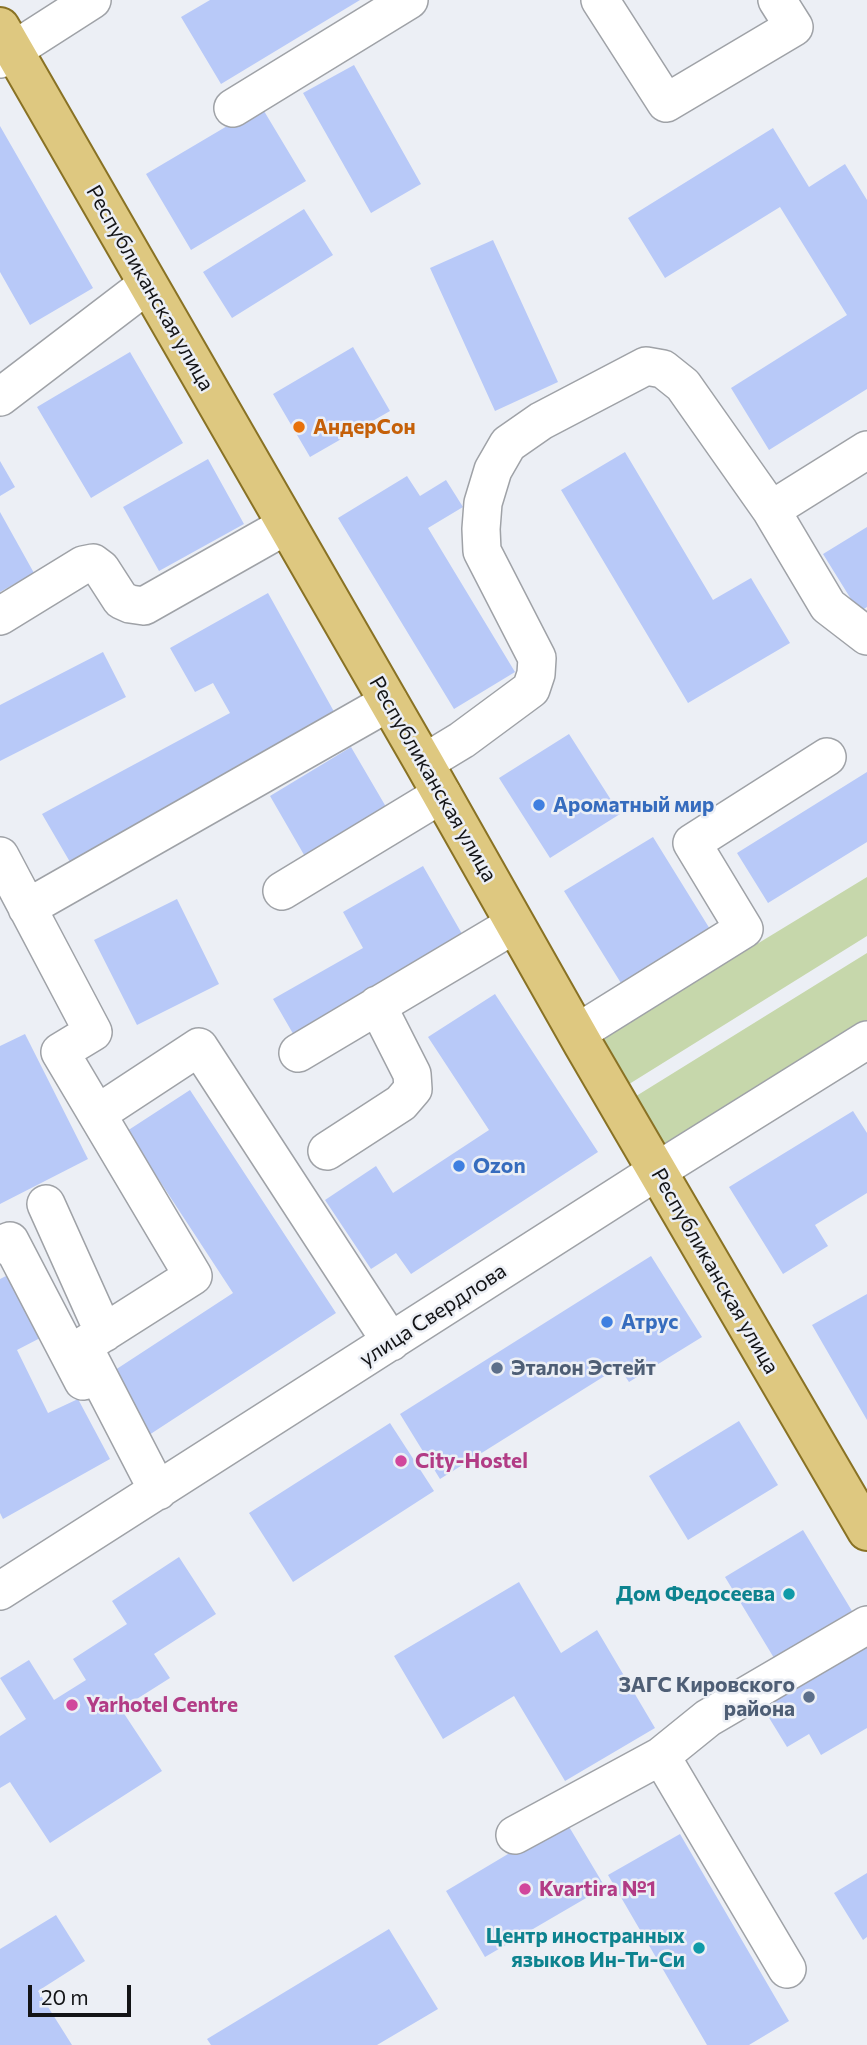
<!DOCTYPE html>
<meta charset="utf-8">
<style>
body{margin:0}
#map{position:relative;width:867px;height:2045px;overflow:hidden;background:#eceff5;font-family:Commissioner,sans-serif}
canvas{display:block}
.scale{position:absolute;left:28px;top:1985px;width:103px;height:32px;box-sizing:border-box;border:4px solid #131416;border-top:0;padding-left:9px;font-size:21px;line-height:24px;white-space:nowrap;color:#131416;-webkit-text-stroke:5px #eceff5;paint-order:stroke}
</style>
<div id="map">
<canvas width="867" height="2045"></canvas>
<div class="scale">20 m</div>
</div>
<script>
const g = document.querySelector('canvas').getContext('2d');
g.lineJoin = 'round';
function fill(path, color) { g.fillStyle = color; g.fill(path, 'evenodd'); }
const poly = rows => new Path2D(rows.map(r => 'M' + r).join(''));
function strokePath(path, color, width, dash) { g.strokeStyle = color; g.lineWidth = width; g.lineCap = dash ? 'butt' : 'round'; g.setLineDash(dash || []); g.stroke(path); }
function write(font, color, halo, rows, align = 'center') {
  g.font = font + ' Commissioner,sans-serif'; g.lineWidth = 5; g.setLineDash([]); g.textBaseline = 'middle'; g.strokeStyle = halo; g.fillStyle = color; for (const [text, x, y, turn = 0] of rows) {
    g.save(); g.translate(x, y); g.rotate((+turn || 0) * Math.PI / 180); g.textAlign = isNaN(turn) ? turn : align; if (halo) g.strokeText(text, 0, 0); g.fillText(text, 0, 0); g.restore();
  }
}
fill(poly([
 [867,877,867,936,626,1086,601,1039],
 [867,953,867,1024,661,1152,633,1098]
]), '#c6d7ab');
fill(poly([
 [210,0,360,0,221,84,181,17],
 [354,65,421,184,371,213,303,93],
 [261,106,306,181,191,250,146,174],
 [0,126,93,288,30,325,0,272],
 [773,128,809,187,845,164,867,200,867,389,769,450,731,388,847,315,780,207,665,278,628,218],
 [304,209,333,255,232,318,203,272],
 [493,240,558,382,495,411,430,268],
 [353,347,390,411,310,457,273,394],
 [130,352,183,443,91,498,37,407],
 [625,452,713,600,751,578,790,643,688,703,561,490],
 [208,459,244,524,159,571,123,507],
 [0,461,15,487,0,496],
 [407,476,420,496,446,480,463,507,428,528,515,672,454,709,338,518],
 [0,512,34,573,0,592],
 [867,527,867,607,859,612,823,554],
 [268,593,337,717,70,862,42,814,230,713,213,683,195,692,170,648],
 [103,652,126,697,0,761,0,705],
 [569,734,620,814,550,858,499,778],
 [351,747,389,812,307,860,270,796],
 [867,772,867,842,768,903,737,853],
 [653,837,713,934,624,988,564,891],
 [423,866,469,946,299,1044,273,999,363,948,343,912],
 [177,899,219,984,137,1025,94,940],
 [495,994,598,1152,411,1274,396,1253,371,1269,325,1200,376,1166,393,1193,489,1130,428,1037],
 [25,1034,88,1159,0,1204,0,1046],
 [190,1090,336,1313,149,1435,109,1374,233,1293,127,1131],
 [853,1111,867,1133,867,1193,815,1225,828,1246,783,1274,729,1187],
 [651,1256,702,1337,629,1382,619,1367,440,1479,400,1414],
 [12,1273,44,1336,17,1350,48,1413,78,1399,110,1459,3,1519,0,1513,0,1279],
 [867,1294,867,1420,812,1325],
 [739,1421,778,1485,688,1540,649,1476],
 [390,1423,434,1491,293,1582,249,1513],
 [803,1530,852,1611,774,1658,725,1577],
 [179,1557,216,1614,154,1654,170,1678,121,1709,162,1771,50,1843,10,1782,0,1788,0,1736,26,1719,0,1678,29,1660,54,1700,86,1680,73,1659,127,1624,112,1601],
 [519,1582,561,1653,597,1630,655,1728,565,1781,514,1696,443,1739,394,1656],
 [867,1646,867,1728,821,1755,809,1734,787,1747,763,1708],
 [565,1820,605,1887,485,1957,446,1891],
 [680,1834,789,2021,749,2045,707,2045,608,1875],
 [867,1873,867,1937,863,1940,834,1893],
 [56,1915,85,1961,38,1991,72,2045,0,2045,0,1949],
 [389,1929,438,2009,377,2045,211,2045,207,2039]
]), '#b8c9f8');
const minor = poly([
 [600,0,666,103,794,27,777,0],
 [0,59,92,0],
 [233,108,409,0],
 [0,397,148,284],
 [771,510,828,606,867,636],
 [0,616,83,565,93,563,101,569,121,600,130,604,144,606,287,525],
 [424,763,462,740,531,689,536,674,537,658,482,551,481,529,483,503,493,470,508,444,541,421,646,366,663,369,683,385,771,510,867,450],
 [0,856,93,1032,60,1052,193,1276,83,1346,158,1491],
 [282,891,442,794],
 [27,908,389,702],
 [577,1033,744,929,692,843,827,757],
 [298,1053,515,924],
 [97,1114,199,1047,391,1342],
 [327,1151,401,1103,413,1089,412,1074,377,1005],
 [46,1204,104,1333],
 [0,1245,10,1241,83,1381],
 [0,1591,657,1171,867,1040],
 [661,1756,787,1969],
 [515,1835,661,1756,708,1718,867,1625]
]);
const major = poly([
 [0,27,424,763,583,1044,867,1531]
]);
strokePath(minor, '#9fa2a7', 40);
strokePath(major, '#897224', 42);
strokePath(minor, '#fff', 37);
strokePath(major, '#dec880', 38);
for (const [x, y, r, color] of [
 [299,427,7,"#e8710a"],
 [539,805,7,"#3f7fe0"],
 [459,1166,7,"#3f7fe0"],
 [607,1322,7,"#3f7fe0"],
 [497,1368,7,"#5c6f8a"],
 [401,1461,7,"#d1479c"],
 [789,1594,7,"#0f9aa8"],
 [809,1697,7,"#5c6f8a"],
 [72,1705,7,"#d1479c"],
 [525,1889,7,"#d1479c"],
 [699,1948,7,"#0f9aa8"]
]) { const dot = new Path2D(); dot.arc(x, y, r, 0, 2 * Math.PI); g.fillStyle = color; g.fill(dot); strokePath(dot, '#eceff5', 2.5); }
write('21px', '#131416', '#eceff5', [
 ["Республиканская улица",150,288,60],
 ["Республиканская улица",433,779,60],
 ["Республиканская улица",715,1271,60],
 ["улица Свердлова",433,1315,-33]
]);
write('bold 21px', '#c56008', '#eceff5', [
 ["АндерСон",313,427]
], 'left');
write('bold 21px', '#366cbe', '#eceff5', [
 ["Ароматный мир",553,805],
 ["Ozon",473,1166],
 ["Атрус",621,1322]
], 'left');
write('bold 21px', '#4e5e75', '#eceff5', [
 ["Эталон Эстейт",511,1368],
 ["ЗАГС Кировского",795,1685,"right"],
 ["района",795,1709,"right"]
], 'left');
write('bold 21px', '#b23c85', '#eceff5', [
 ["City-Hostel",415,1461],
 ["Yarhotel Centre",86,1705],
 ["Kvartira №1",539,1889]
], 'left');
write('bold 21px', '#0d838f', '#eceff5', [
 ["Дом Федосеева",775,1594],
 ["Центр иностранных",685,1936],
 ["языков Ин-Ти-Си",685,1960]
], 'right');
</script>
